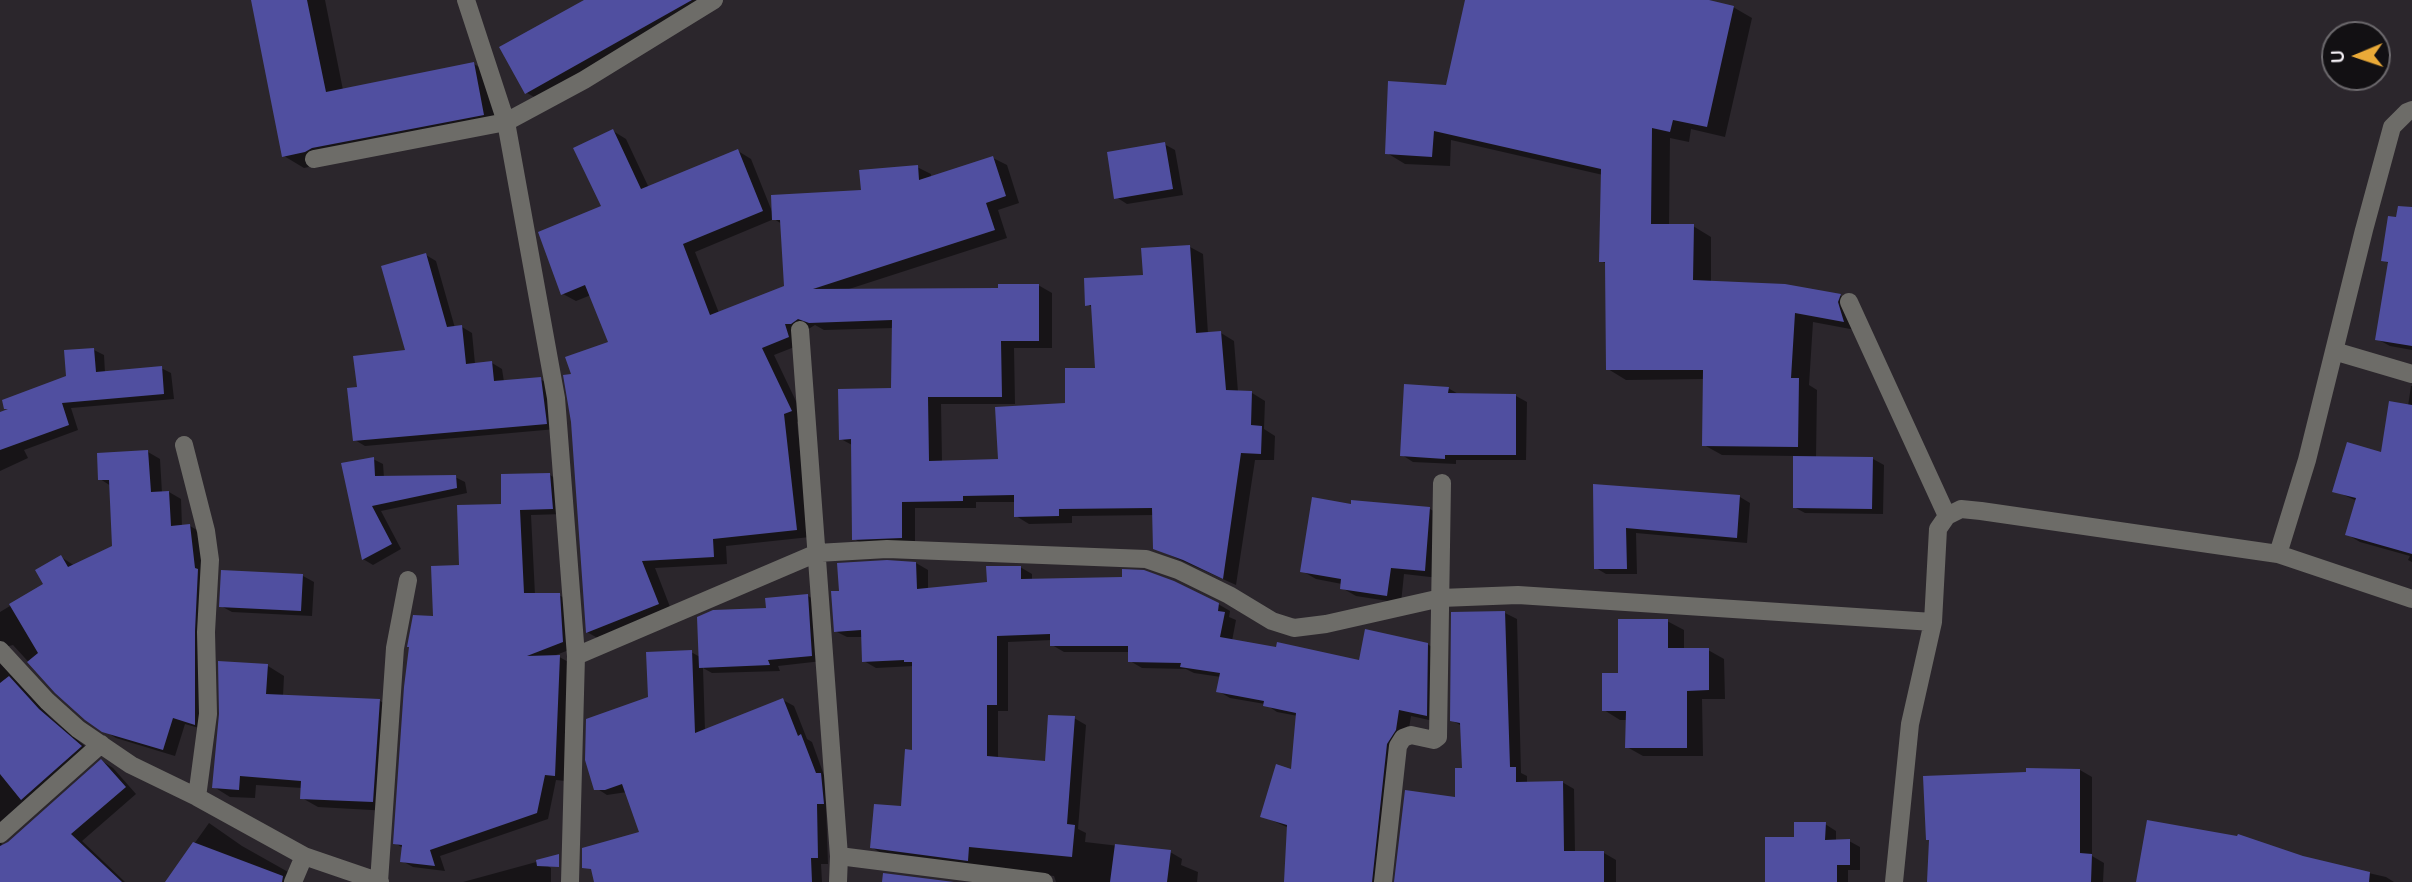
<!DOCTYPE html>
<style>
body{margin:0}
#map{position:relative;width:2412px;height:882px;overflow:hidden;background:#2b262c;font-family:Quicksand,sans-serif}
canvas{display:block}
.north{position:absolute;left:2321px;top:21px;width:70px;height:70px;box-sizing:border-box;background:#121013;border:2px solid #6c696d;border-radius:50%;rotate:268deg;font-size:19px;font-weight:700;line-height:28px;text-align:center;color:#f3eff4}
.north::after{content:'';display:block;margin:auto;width:24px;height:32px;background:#eaaa38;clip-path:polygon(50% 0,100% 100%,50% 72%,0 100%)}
</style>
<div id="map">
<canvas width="2412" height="882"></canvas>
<div class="north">U</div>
</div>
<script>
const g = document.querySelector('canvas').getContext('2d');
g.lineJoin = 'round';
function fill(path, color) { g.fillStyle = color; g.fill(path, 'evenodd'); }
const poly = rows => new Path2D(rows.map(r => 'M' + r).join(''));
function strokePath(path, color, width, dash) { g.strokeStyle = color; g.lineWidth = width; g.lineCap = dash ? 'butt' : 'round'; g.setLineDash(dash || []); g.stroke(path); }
fill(poly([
 [253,0,325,0,343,90,474,64,494,76,504,126,304,168,284,156],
 [587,0,706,0,543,102,527,93],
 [1467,0,1701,0,1733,7,1752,18,1725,137,1691,129,1689,142,1670,138,1669,226,1693,226,1711,237,1711,283,1784,286,1841,296,1858,306,1861,331,1813,322,1809,385,1817,390,1816,458,1873,459,1884,465,1883,514,1805,513,1794,507,1795,456,1722,455,1704,445,1705,379,1626,380,1608,369,1607,264,1601,261,1603,175,1451,140,1450,166,1405,164,1387,153,1447,87],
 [613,131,626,139,649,188,738,151,751,159,773,214,863,192,917,167,931,174,931,178,993,158,1007,165,1019,203,998,210,1007,238,846,290,1000,290,1038,285,1052,293,1052,348,1014,348,1015,404,941,404,942,462,1000,461,1067,405,1097,370,1093,308,1087,304,1145,277,1190,247,1203,254,1208,334,1221,333,1234,341,1238,392,1252,393,1265,401,1264,429,1275,436,1274,460,1255,460,1236,585,1154,548,1154,515,1072,516,1072,523,1029,524,1016,516,1016,502,976,502,976,508,915,508,915,545,867,546,854,539,852,445,841,439,893,390,894,328,824,330,815,325,805,331,802,344,774,355,804,418,797,422,810,537,726,546,727,564,655,568,672,612,601,640,587,632,573,376,610,344,591,295,576,301,563,294,603,207],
 [774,219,782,224,785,287,719,313,695,252],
 [1164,144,1175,150,1183,195,1127,204,1116,197],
 [2412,222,2412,350,2390,346,2377,339,2390,264,2383,260],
 [426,255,436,261,455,328,462,327,472,333,475,364,492,363,502,369,504,382,540,379,551,385,556,429,365,446,355,440,359,388,407,352],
 [94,350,104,355,105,373,161,368,171,373,174,399,71,408,78,430,24,450,28,458,0,471,0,414,68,378],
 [2411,386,2412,386,2412,562,2408,560,2410,556,2360,542,2348,535,2357,501,2335,491,2382,454,2408,406],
 [1448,388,1460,395,1516,396,1527,402,1526,460,1456,460,1456,464,1413,462,1402,455],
 [148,452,160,459,162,493,169,492,181,499,182,527,190,526,202,533,206,730,185,724,175,756,116,738,103,730,56,692,13,645,5,647,3,666,51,718,93,753,0,838,2,846,8,844,102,761,113,768,136,794,82,841,125,882,0,882,0,612,45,585,61,557,75,566,114,547,111,486,100,479],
 [373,459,383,464,384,478,455,477,465,482,467,493,381,511,401,549,373,565,363,559],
 [550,475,561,482,564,514,531,515,535,595,559,595,571,602,574,648,556,655,570,663,566,781,556,780,548,819,440,856,445,871,413,867,402,861,403,848,395,843,435,617,461,567,503,505],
 [1595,486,1740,497,1750,503,1747,543,1636,533,1637,574,1606,574,1596,568],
 [1352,506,1430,509,1444,517,1439,578,1404,574,1401,603,1356,596,1342,588,1342,584,1316,579,1302,571],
 [916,563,928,570,928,590,989,584,1020,567,1032,574,1032,581,1218,604,1230,611,1229,617,1236,620,1232,641,1360,663,1427,644,1439,651,1438,722,1411,716,1384,882,1286,882,1289,828,1262,816,1292,771,1298,716,1277,712,1265,704,1230,698,1218,691,1221,677,1194,673,1186,669,1142,668,1130,661,1130,652,1064,652,1052,645,1052,640,1008,642,1008,711,998,711,998,759,1047,763,1074,718,1086,725,1078,829,1086,833,1085,842,1170,852,1182,859,1181,865,1198,872,1197,882,1056,882,1054,876,883,854,871,847,902,808,914,752,914,666,876,668,864,661,863,637,847,637,835,631,841,592],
 [303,576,314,582,312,616,232,612,221,606],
 [808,596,819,602,822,661,778,666,780,671,712,673,703,668,705,731,783,700,794,706,807,739,812,742,825,778,828,864,821,864,822,882,594,882,642,834,627,792,607,795,596,788,650,699,691,652,700,657,768,610],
 [1505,613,1517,619,1521,773,1527,776,1527,783,1562,782,1574,789,1575,853,1604,853,1616,860,1616,882,1396,882,1457,799,1464,770,1462,726,1451,720],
 [1667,621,1684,630,1684,650,1708,650,1724,659,1725,699,1702,699,1703,756,1643,756,1627,747,1627,720,1620,720,1604,710,1620,675],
 [268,666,284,676,283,696,380,701,396,710,389,811,318,807,302,798,302,788,256,785,255,798,230,797,214,787],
 [2080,770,2092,777,2092,856,2104,863,2103,882,1929,882,1930,841,1927,839],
 [209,823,242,846,297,877,296,882,167,882],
 [1825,824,1836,831,1836,841,1849,841,1860,847,1860,870,1848,870,1848,882,1767,882,1795,839],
 [2303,858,2386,877,2394,882,2137,882],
 [540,861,551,868,551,882,463,882]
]), '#0007');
fill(poly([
 [251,0,307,0,326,92,474,62,484,115,312,148,305,152,282,157],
 [584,0,692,0,525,94,499,47],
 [1465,0,1709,0,1734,6,1707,127,1673,120,1670,132,1652,128,1651,224,1694,224,1693,280,1785,284,1841,294,1838,302,1844,322,1795,313,1791,378,1799,378,1798,447,1702,446,1703,370,1606,370,1605,262,1599,262,1601,169,1434,131,1432,157,1385,154,1388,81,1446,85],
 [613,129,641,189,738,149,763,211,683,244,710,315,784,286,780,220,772,220,771,195,861,190,859,170,918,165,919,180,993,156,1006,196,986,203,995,230,813,289,998,288,998,284,1039,284,1039,341,1001,341,1002,397,928,397,929,461,998,459,995,407,1065,403,1065,368,1095,368,1091,305,1085,306,1084,278,1143,275,1141,248,1190,245,1196,333,1221,331,1226,390,1252,391,1251,425,1262,426,1261,454,1241,453,1223,579,1183,560,1153,549,1152,508,1059,509,1059,516,1014,517,1014,495,963,496,963,501,902,502,902,538,852,540,851,439,839,440,838,389,891,388,892,320,809,323,798,319,791,324,785,324,789,337,762,348,792,411,784,414,797,530,713,539,714,557,642,561,659,604,586,633,571,422,563,375,571,374,565,357,608,342,585,285,561,295,538,232,601,206,573,148],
 [1165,142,1173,189,1114,199,1107,152],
 [2398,206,2412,207,2412,346,2375,340,2388,262,2381,261,2388,216,2396,217],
 [426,253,447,327,462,325,466,364,492,361,494,381,541,377,547,424,353,441,347,388,357,387,353,356,405,350,381,266],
 [94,348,96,372,162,366,164,394,62,403,69,425,0,450,0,412,8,409,4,409,2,400,66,376,64,350],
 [1404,384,1449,387,1448,393,1516,394,1516,455,1445,455,1445,459,1400,456],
 [2389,401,2412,405,2412,554,2345,535,2356,498,2332,492,2347,442,2381,452],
 [148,450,151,492,169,491,171,526,190,524,195,568,198,569,195,631,195,725,173,718,163,750,102,732,85,720,55,693,27,662,38,653,9,604,43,584,35,570,61,555,68,567,112,546,109,480,98,480,97,453],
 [1793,456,1873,457,1872,509,1793,508],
 [374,457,375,476,456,475,457,488,372,506,392,544,362,560,341,463],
 [550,473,553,509,520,510,524,593,560,593,563,642,527,656,560,655,555,776,545,775,537,813,430,850,435,866,400,862,402,845,393,844,404,687,409,647,407,647,413,615,433,616,431,566,459,565,457,505,501,504,501,474],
 [1593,484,1740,495,1737,538,1626,528,1627,569,1594,569],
 [1312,497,1351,504,1351,500,1430,507,1425,571,1391,568,1387,596,1340,589,1341,579,1300,572],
 [887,560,916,562,917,589,987,582,986,566,1021,566,1021,579,1122,577,1122,569,1144,570,1174,581,1219,603,1218,611,1225,612,1220,637,1276,647,1277,642,1359,660,1365,629,1428,643,1427,716,1399,710,1396,730,1387,744,1372,882,1284,882,1287,825,1260,817,1276,764,1291,769,1296,713,1263,706,1264,701,1216,692,1220,673,1180,667,1181,663,1128,662,1128,646,1050,646,1050,634,997,636,997,705,987,705,987,756,1045,761,1048,715,1075,716,1067,824,1075,825,1072,857,969,847,968,861,870,848,874,804,901,806,905,749,912,750,912,662,904,662,904,660,862,662,861,630,834,632,831,591,839,591,837,563],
 [221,570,303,574,301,611,219,607],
 [808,594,812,656,768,660,770,665,699,668,697,617,713,610,766,608,765,598],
 [1505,611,1510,767,1516,767,1516,782,1563,781,1564,851,1604,851,1604,882,1394,882,1405,790,1455,797,1455,768,1462,768,1460,723,1450,721,1451,612],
 [1618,619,1668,619,1668,648,1709,648,1709,690,1687,691,1687,748,1625,748,1626,711,1602,711,1602,673,1618,673],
 [692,650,695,733,783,698,798,736,801,734,816,773,821,773,824,804,817,804,818,858,811,858,812,882,594,882,591,869,582,868,582,848,639,832,622,784,605,790,594,790,585,760,586,719,648,697,646,652],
 [218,661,268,664,266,694,380,699,373,802,300,799,301,781,240,776,239,790,212,788,219,714],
 [9,676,39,709,82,746,21,800,0,774,0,683],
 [101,759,126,787,71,834,122,882,0,882,0,846,8,842],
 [2026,768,2080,769,2080,853,2092,854,2091,882,1927,882,1929,840,1926,840,1923,776,2026,772],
 [2147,820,2237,836,2238,834,2303,856,2370,872,2369,882,2136,882],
 [1794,822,1826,822,1825,840,1850,839,1850,865,1837,865,1837,882,1765,882,1765,837,1794,837],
 [193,842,283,876,282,882,165,882],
 [1115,844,1171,850,1167,882,1110,882],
 [559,854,559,867,537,866,536,860],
 [883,873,954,882,882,882]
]), '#504fa0');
strokePath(poly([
 [314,159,506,122,466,0],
 [1849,302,1947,516],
 [800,330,839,856,838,882],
 [2334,351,2412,374],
 [184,445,206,531,210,560,206,632,208,714,197,797],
 [2278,554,2307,460,2364,230,2392,127,2407,112,2412,110],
 [0,650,47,701,78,729,131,765,197,797,304,856,380,882],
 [576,656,817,553,887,549,1146,559,1178,570,1229,595,1272,621,1294,628,1326,624,1441,598,1518,595,1933,622],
 [0,834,101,744],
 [839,856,1044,882],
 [293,882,304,856],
 [379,882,395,648,408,580],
 [570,882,576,656,556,398,506,122,584,80,714,0],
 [1383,882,1398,746,1403,738,1411,735,1434,740,1438,737,1442,483],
 [1894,882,1910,724,1933,622,1938,529,1947,516,1961,509,1981,511,2278,554,2412,599]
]), '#6d6c68', 18);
</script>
